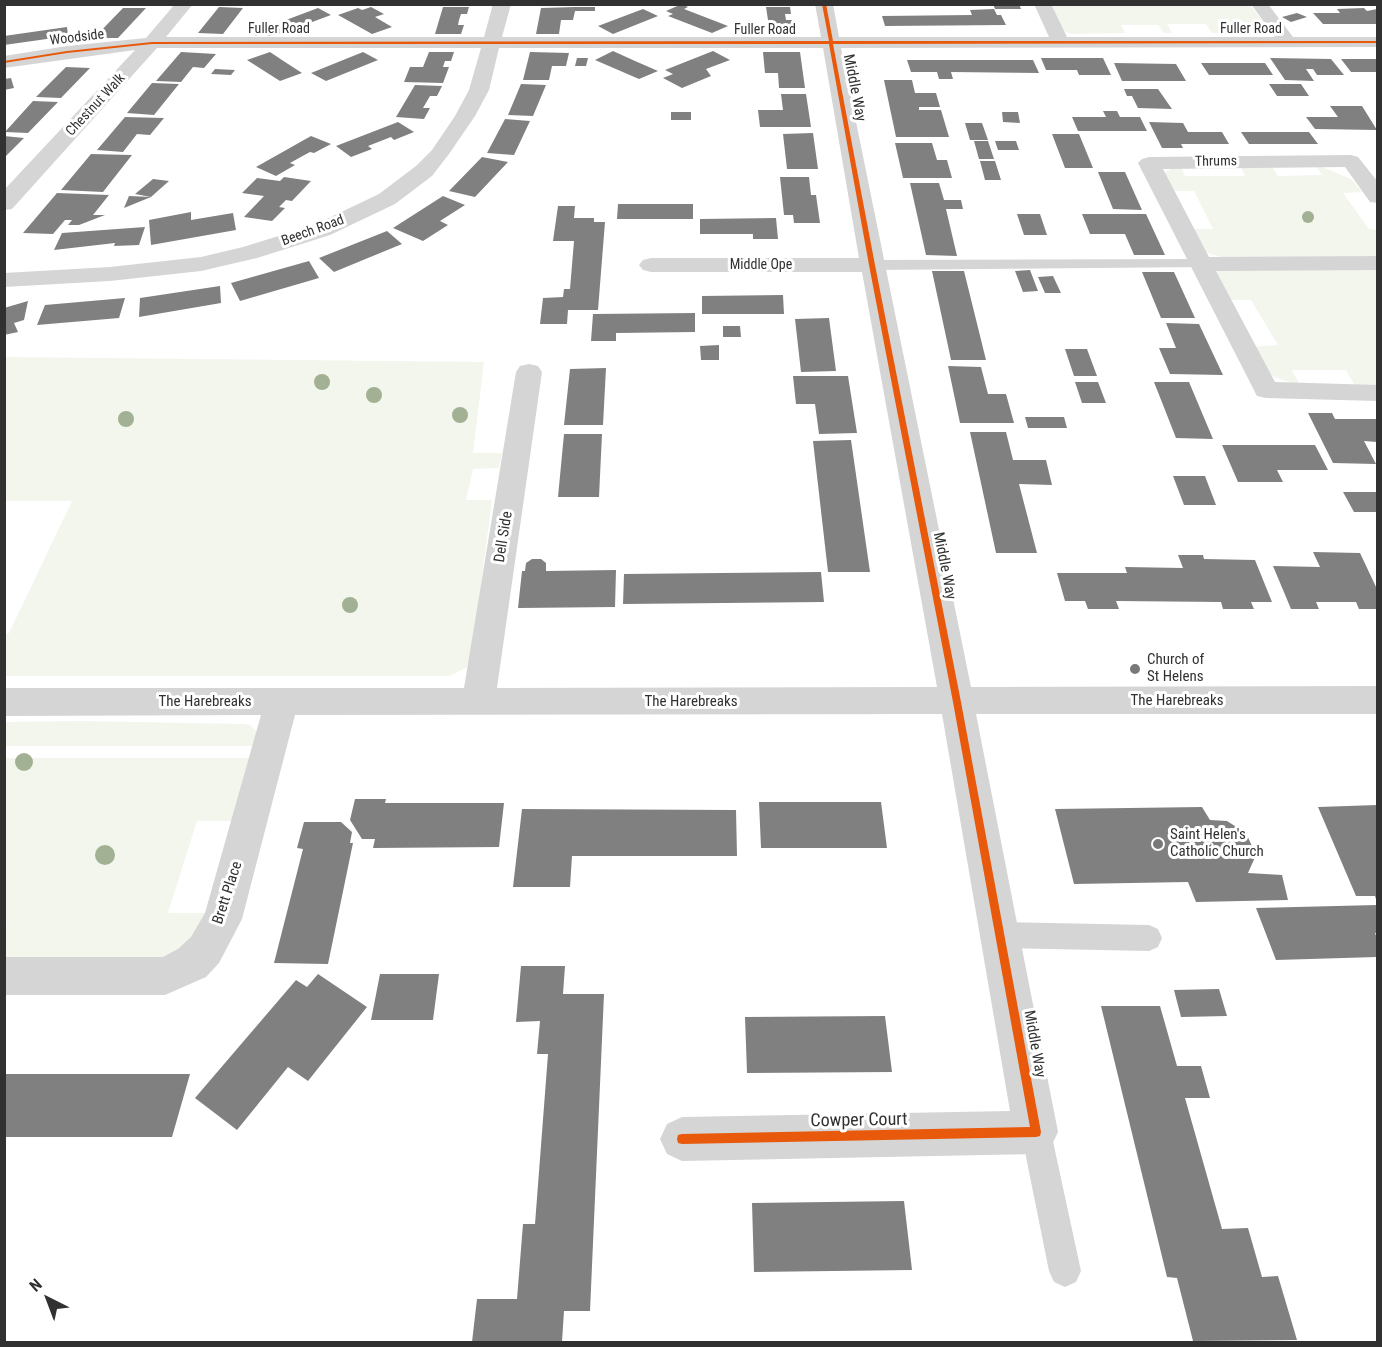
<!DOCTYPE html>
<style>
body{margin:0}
#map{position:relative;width:1382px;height:1347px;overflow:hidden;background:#fff;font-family:"Roboto Condensed",sans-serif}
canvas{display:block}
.frame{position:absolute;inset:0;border:6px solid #313131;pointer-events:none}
.north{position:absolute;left:18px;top:1269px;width:60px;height:60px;-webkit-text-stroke:4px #fff;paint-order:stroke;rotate:318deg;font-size:16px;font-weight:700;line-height:24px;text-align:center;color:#313131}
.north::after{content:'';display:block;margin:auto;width:21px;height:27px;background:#313131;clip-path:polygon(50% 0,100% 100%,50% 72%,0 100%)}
</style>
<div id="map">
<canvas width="1382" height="1347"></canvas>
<div class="frame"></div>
<div class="north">N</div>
</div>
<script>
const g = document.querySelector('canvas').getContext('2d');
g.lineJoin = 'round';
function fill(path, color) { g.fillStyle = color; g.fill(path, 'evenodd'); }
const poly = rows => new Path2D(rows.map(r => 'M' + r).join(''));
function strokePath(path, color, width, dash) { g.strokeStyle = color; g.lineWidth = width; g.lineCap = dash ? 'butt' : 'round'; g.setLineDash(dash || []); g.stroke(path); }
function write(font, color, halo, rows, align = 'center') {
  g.font = font + ' "Roboto Condensed",sans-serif'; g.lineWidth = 6; g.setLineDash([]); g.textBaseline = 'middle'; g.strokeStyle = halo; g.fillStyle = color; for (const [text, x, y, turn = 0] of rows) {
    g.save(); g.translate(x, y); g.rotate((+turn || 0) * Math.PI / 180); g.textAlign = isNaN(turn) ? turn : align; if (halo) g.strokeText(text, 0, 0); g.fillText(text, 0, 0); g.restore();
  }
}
fill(poly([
 [1051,5,1250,5,1272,32,1212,33,1206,24,1167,24,1172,33,1164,33,1158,25,1121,25,1125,33,1072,34,1063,31],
 [1315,164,1351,179,1362,192,1343,193,1369,229,1377,230,1377,258,1222,257,1210,254,1200,249,1190,229,1213,229,1194,191,1171,191,1163,173,1180,165,1185,176,1245,176,1240,165,1271,165,1278,176,1322,175],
 [1220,269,1377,269,1377,386,1355,386,1346,370,1292,370,1300,386,1269,375,1253,347,1278,345,1251,300,1227,300,1215,274],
 [5,357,484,362,473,453,502,453,499,468,473,469,466,500,492,500,471,660,467,667,450,676,5,676,4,634,9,633,72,501,5,501],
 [80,721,243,724,250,725,257,732,254,746,5,746,4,722],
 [5,758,251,758,232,821,197,821,168,913,205,913,199,936,159,962,5,960,5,929,7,924,5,923]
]), '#f2f6ed');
fill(poly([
 [682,4,688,7,684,9,728,26,712,33,668,16,673,14,666,11],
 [993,4,1019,4,1021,9,995,9],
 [219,7,243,8,223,34,198,33],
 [371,7,384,14,375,17,392,27,372,34,338,15,358,8,362,10],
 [443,7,469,7,467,14,461,14,459,20,458,25,464,25,461,34,435,34],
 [575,7,595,7,595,11,575,11,573,20,561,20,559,34,536,34,541,8],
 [766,7,790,7,791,14,785,14,786,20,792,20,794,33,770,33],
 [123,8,146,8,118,38,94,38],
 [318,8,331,15,280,34,275,31,273,36,255,36,263,23,278,23],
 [1364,8,1367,11,1377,9,1377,24,1323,24,1313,13,1340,13,1337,9],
 [643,9,658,16,613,34,598,26],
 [994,9,997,15,1001,15,1006,25,885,26,882,16,972,15,970,10],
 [1297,13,1307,17,1291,22,1282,17],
 [250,23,261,23,254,34,247,34,249,30,246,30],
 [67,27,68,36,4,45,4,36],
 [613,51,635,61,658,71,639,79,595,60],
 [713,51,730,60,706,69,711,76,682,88,663,78,673,74,665,70],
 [181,52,216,54,204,68,193,67,181,82,156,81],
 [270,52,285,62,302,73,280,81,247,60],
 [363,52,378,60,326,81,311,73],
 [429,52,454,52,451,61,445,61,443,67,449,67,443,83,404,82,410,67,423,67],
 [530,52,569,53,566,66,552,66,549,80,523,80],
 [763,52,800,52,805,88,779,88,778,73,765,73],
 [577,58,588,58,586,66,575,66],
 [1041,58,1103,58,1111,75,1079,75,1077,70,1046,70],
 [1270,58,1331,59,1344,75,1317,75,1313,69,1306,69,1314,81,1285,80],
 [1341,59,1377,59,1377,72,1351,72],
 [907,60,1033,60,1039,73,951,72,953,79,939,79,937,72,911,72],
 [1114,63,1176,64,1186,81,1122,81],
 [1201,63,1265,63,1273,75,1209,75],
 [66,67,90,68,61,98,36,97],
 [215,69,235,70,231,75,211,74],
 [11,78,14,88,4,90,4,79],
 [884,80,912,80,915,93,936,93,940,107,919,107,919,110,941,110,949,137,896,137],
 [152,83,179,84,154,115,127,113],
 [521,84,546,85,533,116,508,115],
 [1269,84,1301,84,1309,96,1277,96],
 [415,85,442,86,437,96,430,96,423,108,430,108,424,119,396,117],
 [1124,89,1158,89,1172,109,1138,108,1132,96,1127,96],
 [781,94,806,94,811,127,760,127,758,110,783,110],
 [33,101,58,102,28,133,5,132],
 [1330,106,1362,106,1377,130,1315,129,1306,117,1338,117],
 [1103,111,1117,111,1120,117,1140,117,1147,131,1078,131,1072,117,1106,117],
 [671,112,691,112,691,120,671,120],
 [1002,112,1018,112,1020,123,1003,122],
 [125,117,164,118,150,135,137,134,123,152,97,150],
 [505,119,530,121,514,155,487,153],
 [398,122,414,132,394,140,391,137,368,146,372,149,351,157,336,146],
 [1149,122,1183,123,1188,132,1222,132,1229,144,1181,144,1183,148,1162,148],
 [965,123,982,123,988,140,970,140],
 [1241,132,1309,132,1318,144,1249,144],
 [813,133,818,169,787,169,783,134],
 [1052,134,1079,134,1093,168,1065,168],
 [4,136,24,138,4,158],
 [311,136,331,144,314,153,310,152,299,158,290,163,295,165,276,176,256,167],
 [974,141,988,141,994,159,979,159],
 [995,141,1016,141,1019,150,998,150],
 [895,143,932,143,937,160,947,160,952,178,903,178],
 [91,154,132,155,103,192,61,190],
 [482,157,508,162,475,197,449,191],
 [980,161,995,161,1001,180,985,180],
 [1098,172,1125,172,1142,210,1113,209],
 [284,177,311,181,292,201,286,200,279,207,285,208,272,221,244,217,264,196,242,193,257,178,280,181],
 [780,177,809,177,811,195,816,195,820,223,794,223,793,215,784,215],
 [153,179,169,181,151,197,124,208,129,196,151,197,135,194],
 [910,183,939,183,944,200,961,200,963,209,946,209,957,256,926,255],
 [57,193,109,195,93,215,105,215,79,225,68,225,72,220,65,220,53,234,23,233],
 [443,196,465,205,440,221,448,225,423,241,393,228],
 [618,204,693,204,693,219,617,219],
 [558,206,575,206,574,218,594,218,594,222,605,222,598,310,568,310,567,324,540,324,543,298,563,297,564,289,570,289,574,241,553,241],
 [191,212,191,220,233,213,236,230,151,245,149,220],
 [1017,214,1040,214,1047,235,1024,235],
 [1082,214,1146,214,1165,255,1134,255,1125,234,1090,234],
 [776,218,778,239,753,239,753,234,700,234,700,219],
 [145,227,139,245,114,246,115,243,54,250,62,233],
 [387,231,402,244,334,272,319,258],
 [309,261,319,278,240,301,231,283],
 [1030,270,1038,291,1023,292,1015,271],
 [932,271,964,271,986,360,951,360],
 [1142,272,1174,272,1195,318,1161,318],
 [1053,276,1061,293,1045,293,1038,277],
 [220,286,221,303,139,317,140,298],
 [783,295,784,314,702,314,702,296],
 [125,298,119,318,37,325,45,305],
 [28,301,24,320,14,323,18,332,4,335,4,308],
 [695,313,695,332,616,333,616,341,591,341,593,314],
 [829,318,836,371,801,372,795,319],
 [1166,323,1199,324,1223,375,1170,374,1159,348,1176,348],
 [723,326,740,326,741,337,723,337],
 [719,345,719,360,701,360,700,346],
 [1065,349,1087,349,1097,376,1074,376],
 [948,366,981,367,988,394,1006,394,1014,423,960,423],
 [606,368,603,425,564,425,570,369],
 [793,376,848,376,857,433,819,434,815,404,796,404],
 [1075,382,1098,382,1106,403,1082,403],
 [1154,382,1189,382,1213,439,1176,438],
 [1308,413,1332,413,1335,419,1377,419,1377,442,1364,441,1376,464,1333,463],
 [1025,417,1064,417,1067,428,1028,428],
 [970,432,1006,432,1013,460,1046,460,1052,485,1019,484,1037,553,996,553],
 [564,434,602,434,599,497,558,497],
 [851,440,870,572,828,572,813,441],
 [1222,445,1315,445,1328,470,1277,470,1283,482,1238,482],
 [1173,476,1205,476,1216,505,1184,505],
 [1343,492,1377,492,1377,512,1354,512],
 [1313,552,1360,553,1377,589,1377,609,1359,609,1356,602,1316,602,1319,609,1291,609,1273,566,1320,567],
 [1178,555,1203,555,1204,559,1255,560,1272,602,1251,602,1254,609,1223,609,1221,602,1116,601,1119,609,1088,609,1085,601,1065,601,1057,573,1127,573,1125,567,1183,568],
 [532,559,541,559,546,563,546,571,616,570,615,607,518,608,522,571,525,571,526,563],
 [821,572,824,602,623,604,624,574],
 [355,799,386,799,385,803,504,803,499,847,373,848,375,839,362,839,350,820],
 [759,802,881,802,887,848,761,848],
 [1377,805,1377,902,1375,896,1356,896,1318,807],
 [1202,807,1210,820,1227,821,1246,833,1256,855,1248,873,1282,875,1288,900,1196,902,1188,882,1074,884,1055,809],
 [522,809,736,810,737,856,572,856,570,887,513,887],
 [304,822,341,822,352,832,350,843,353,843,328,964,274,963,303,849,297,848],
 [1377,905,1377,933,1375,933,1377,938,1377,957,1276,960,1256,908],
 [521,966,565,966,563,994,604,994,590,1311,564,1311,562,1342,472,1342,477,1299,517,1299,523,1224,535,1224,548,1054,537,1054,540,1021,516,1022],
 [318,974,367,1007,308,1081,288,1067,237,1130,195,1098,296,980,307,987],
 [380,974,439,974,433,1020,371,1020],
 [1219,989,1227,1016,1181,1017,1174,990],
 [1101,1006,1160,1006,1177,1066,1201,1066,1210,1098,1185,1098,1222,1229,1248,1228,1262,1277,1278,1276,1297,1340,1193,1341,1177,1278,1167,1277],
 [885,1016,892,1072,747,1073,745,1017],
 [4,1074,190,1074,172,1137,4,1137],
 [904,1201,912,1270,754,1272,752,1203]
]), '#808080');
fill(poly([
 [1200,259,1206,261,1208,264,1206,267,872,270,864,265,872,260,1200,259],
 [1000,922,1149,925,1158,929,1162,938,1158,947,1149,951,1000,948,991,944,987,935,991,926,1000,922],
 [1036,1117,1047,1121,1051,1132,1081,1271,1076,1282,1065,1287,1054,1282,1049,1271,1021,1132,1025,1121,1036,1117]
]), '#d5d5d5');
fill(poly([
 [175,4,193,4,166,37,484,37,493,4,511,4,502,37,821,37,815,4,833,4,839,37,1049,37,1034,4,1051,4,1067,37,1275,37,1251,4,1268,4,1293,37,1378,37,1378,47,841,48,971,687,1378,686,1378,714,976,714,1058,1132,1051,1147,1036,1154,682,1161,667,1154,660,1139,667,1124,682,1117,1010,1111,942,714,295,715,242,919,219,963,206,977,165,995,4,995,4,957,163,957,178,949,191,937,205,913,261,715,4,716,4,688,464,688,516,372,520,366,529,364,538,366,542,372,497,688,937,687,862,272,651,272,643,270,639,265,643,260,651,258,859,258,823,48,499,48,489,90,475,116,449,154,432,176,395,204,330,235,257,258,201,271,110,281,4,287,4,273,110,267,201,257,243,247,314,225,379,194,416,166,432,150,455,116,469,90,481,48,157,48,12,209,4,210,4,190,135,50,4,68,4,56,67,46,146,38,175,4],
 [1351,155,1358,157,1378,182,1378,203,1370,202,1345,167,1163,169,1209,257,1378,256,1378,270,1216,271,1275,382,1378,385,1378,401,1266,398,1257,396,1138,163,1142,159,1149,157,1351,155]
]), '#d5d5d5');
fill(poly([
 [822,4,826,4,833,41,1378,41,1378,43,833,44,875,265,961,702,1041,1132,1040,1136,1036,1137,682,1144,678,1143,677,1139,678,1135,682,1134,1030,1127,953,702,869,265,829,44,152,44,67,53,4,63,4,61,67,51,152,42,829,41,822,4]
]), '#e8590c');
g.fillStyle = '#a2b193';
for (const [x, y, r] of [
 [1308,217,6],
 [322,382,8],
 [374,395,8],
 [460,415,8],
 [126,419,8],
 [350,605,8],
 [24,762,9],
 [105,855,10]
]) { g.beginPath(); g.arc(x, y, r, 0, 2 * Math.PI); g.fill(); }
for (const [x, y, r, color] of [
 [1135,669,6,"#797979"],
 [1158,844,6,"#797979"]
]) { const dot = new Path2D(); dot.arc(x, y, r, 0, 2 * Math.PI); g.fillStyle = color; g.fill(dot); strokePath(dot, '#fff', 2); }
write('14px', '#313131', '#fff', [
 ["Fuller Road",279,29],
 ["Fuller Road",1251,29],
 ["Fuller Road",765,30],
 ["Woodside",77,38,-7],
 ["Chestnut Walk",96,105,-47],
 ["Thrums",1216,162,-1],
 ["Beech Road",313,231,-20],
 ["Middle Ope",761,265]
]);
write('15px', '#313131', '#fff', [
 ["Middle Way",854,88,79],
 ["Dell Side",504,537,-81],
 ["Middle Way",944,566,79],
 ["The Harebreaks",1177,701],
 ["The Harebreaks",205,702],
 ["The Harebreaks",691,702],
 ["Brett Place",228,893,-72],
 ["Middle Way",1034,1044,80]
]);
write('15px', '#313131', '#fff', [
 ["Church of",1147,660],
 ["St Helens",1147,677],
 ["Saint Helen's",1170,835],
 ["Catholic Church",1170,852]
], 'left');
write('18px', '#313131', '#fff', [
 ["Cowper Court",859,1121,-1]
]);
</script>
